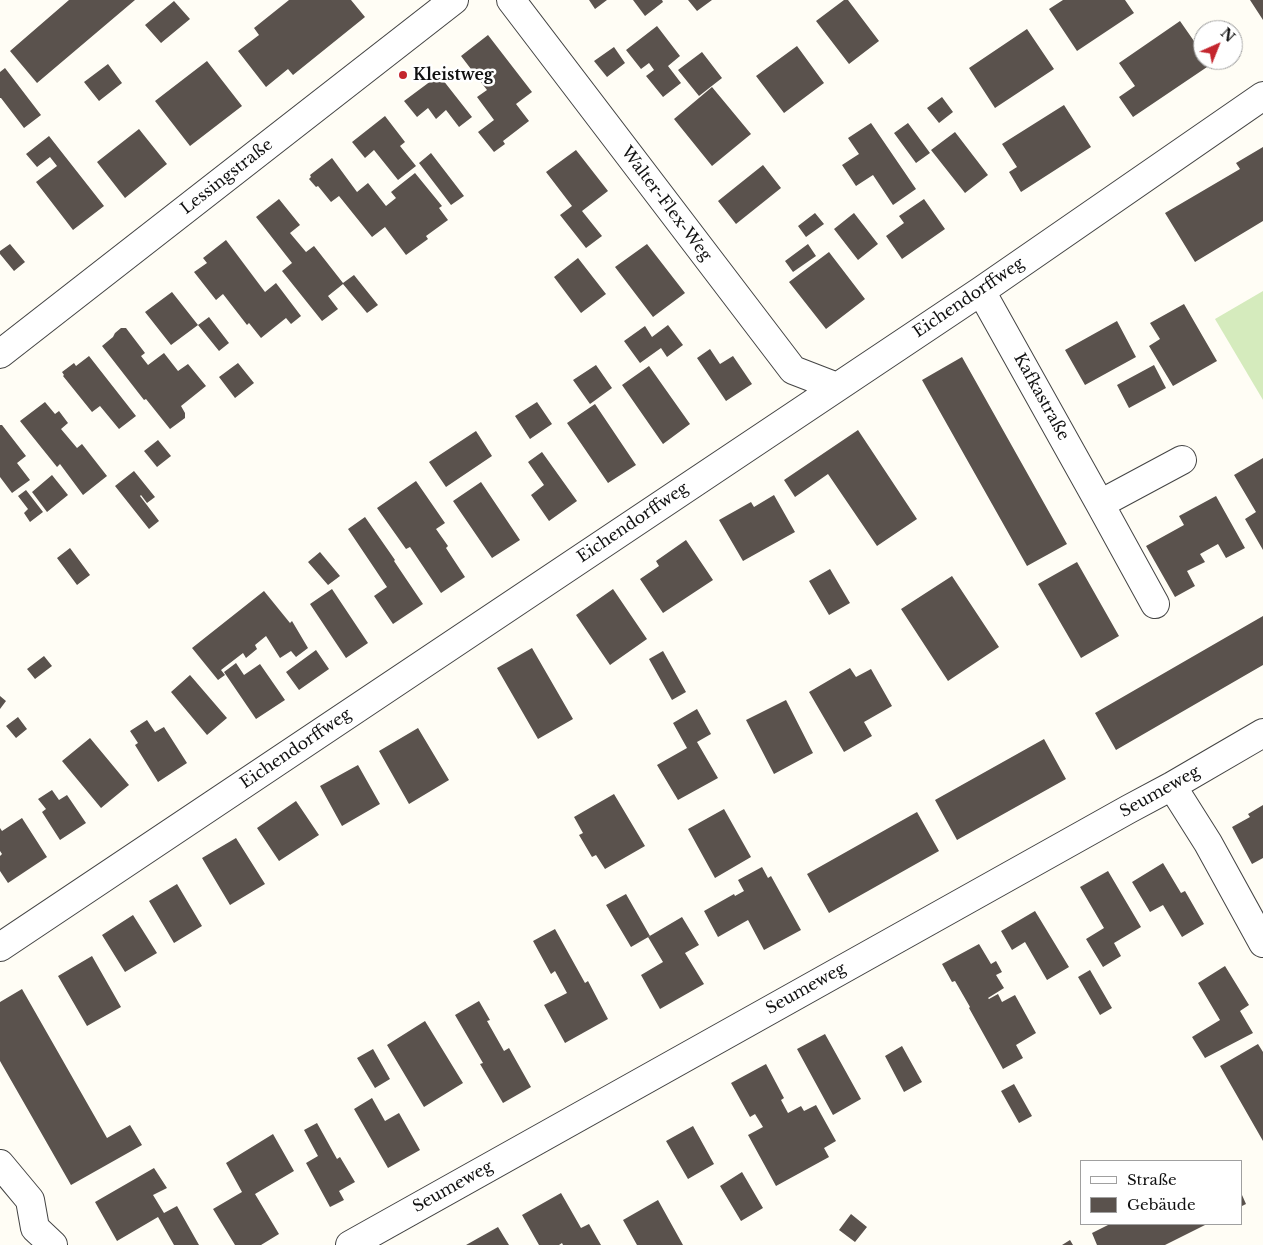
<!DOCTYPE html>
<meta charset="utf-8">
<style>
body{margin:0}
#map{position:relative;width:1263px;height:1245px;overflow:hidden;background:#fffdf5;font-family:"Libre Baskerville",serif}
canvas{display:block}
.legend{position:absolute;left:1080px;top:1160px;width:162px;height:65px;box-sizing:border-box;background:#fff;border:1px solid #a0a0a0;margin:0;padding:6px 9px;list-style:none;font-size:15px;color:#111}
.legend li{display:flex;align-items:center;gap:10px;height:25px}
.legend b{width:25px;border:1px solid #a0a0a0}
.north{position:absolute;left:1193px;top:20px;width:50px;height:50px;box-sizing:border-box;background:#fff;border:1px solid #a0a0a0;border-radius:50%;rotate:44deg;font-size:14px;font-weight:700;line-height:20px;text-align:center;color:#111}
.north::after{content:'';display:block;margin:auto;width:18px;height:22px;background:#c4262e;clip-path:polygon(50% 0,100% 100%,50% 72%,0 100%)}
</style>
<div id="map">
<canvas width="1263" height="1245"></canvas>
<ul class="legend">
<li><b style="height:6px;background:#fff"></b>Straße</li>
<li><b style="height:14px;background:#5a524d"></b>Gebäude</li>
</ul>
<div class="north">N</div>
</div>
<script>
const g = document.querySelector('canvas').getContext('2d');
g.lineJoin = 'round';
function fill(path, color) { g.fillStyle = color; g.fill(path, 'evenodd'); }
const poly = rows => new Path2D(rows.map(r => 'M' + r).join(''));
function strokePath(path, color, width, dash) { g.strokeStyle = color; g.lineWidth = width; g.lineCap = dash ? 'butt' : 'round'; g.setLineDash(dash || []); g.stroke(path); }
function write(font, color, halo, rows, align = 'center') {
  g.font = font + ' "Libre Baskerville",serif'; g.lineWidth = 5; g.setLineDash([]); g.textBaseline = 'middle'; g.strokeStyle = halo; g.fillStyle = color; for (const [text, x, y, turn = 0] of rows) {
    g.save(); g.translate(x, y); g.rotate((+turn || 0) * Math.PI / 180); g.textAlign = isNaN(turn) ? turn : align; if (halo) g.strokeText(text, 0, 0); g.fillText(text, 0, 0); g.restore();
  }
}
fill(poly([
 [1263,291,1263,400,1215,319]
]), '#d5ebbd');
fill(poly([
 [69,0,135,0,37,83,10,51],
 [289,0,351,0,365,17,293,75,288,69,266,87,238,51,259,35,254,28],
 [589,0,607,0,595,9],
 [633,0,662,0,663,2,645,16],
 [688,0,712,0,697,11],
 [844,0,848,0,879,41,849,64,816,21],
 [1063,0,1125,0,1134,13,1077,51,1049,9],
 [1250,0,1263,0,1263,20],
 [174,1,190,19,161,43,145,25],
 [1180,21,1203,54,1203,60,1207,60,1210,65,1133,117,1119,97,1135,86,1119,63],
 [657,26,680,56,668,66,681,83,663,97,646,76,654,70,649,63,641,69,626,50],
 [1027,29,1054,69,995,108,969,68],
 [488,35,532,92,516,104,529,121,503,141,505,144,494,152,478,132,494,120,477,97,487,90,461,56],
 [797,46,824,83,784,113,756,76],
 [614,47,625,63,607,77,594,61],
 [702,52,722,78,699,96,678,70],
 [207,61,242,106,190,146,155,101],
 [108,64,122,83,99,101,84,82],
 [5,68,41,115,24,128,1,98,0,98,0,72],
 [439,75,472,117,459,127,446,110,436,119,428,108,417,117,404,101],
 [712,87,751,134,712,166,674,119],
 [942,97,953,112,939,123,927,108],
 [1064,105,1091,147,1021,192,1009,172,1017,167,1002,144],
 [385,116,405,142,400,146,416,166,398,180,374,150,365,158,352,142],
 [871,123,916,189,893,205,873,175,856,186,842,165,859,154,848,138],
 [908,123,930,153,916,163,894,133],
 [139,129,167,164,125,198,97,162],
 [955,132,988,175,965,193,931,150],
 [49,136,104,206,73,230,36,182,57,166,50,157,37,167,26,154],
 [1263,147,1263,221,1195,262,1165,213,1240,169,1236,163],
 [576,150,608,191,582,211,602,236,586,248,560,215,572,206,546,172],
 [431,153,464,196,451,205,419,163],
 [332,158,357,192,368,183,386,206,396,198,391,192,415,173,442,206,439,208,448,220,426,236,428,239,406,255,385,227,372,237,339,196,331,202,318,186,316,187,309,179,311,177,310,175],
 [763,165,781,188,736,224,718,201],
 [279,199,300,225,290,233,306,252,314,246,343,283,354,275,378,305,367,313,343,284,328,296,338,309,322,321,282,271,292,263,256,217],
 [924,199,945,229,902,259,886,236,904,223,899,216],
 [815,213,824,224,806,237,798,226],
 [854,213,878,244,858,260,834,229],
 [226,240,265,292,276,283,301,316,291,324,286,318,261,338,249,323,247,325,223,294,216,300,194,272,207,263,203,258],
 [10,244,25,262,14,271,0,254,0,251],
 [647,244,685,293,653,317,615,267],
 [808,244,816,256,793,272,785,261],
 [829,252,865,299,826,329,789,282],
 [578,258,606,294,581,313,554,277],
 [172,292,198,325,171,345,145,312],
 [1184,304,1217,361,1173,386,1149,346,1160,339,1150,323],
 [209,317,229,343,219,351,198,325],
 [1117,321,1136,357,1085,385,1065,350],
 [668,325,683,345,667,357,661,348,640,363,624,341,645,326,652,337],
 [121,328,126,328,145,353,141,356,148,365,164,353,178,371,188,364,206,386,181,406,185,413,185,418,170,429,146,399,144,400,102,346,113,337,115,333],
 [710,349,720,364,733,356,752,384,726,401,697,358],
 [89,356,136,416,119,429,100,406,92,412,63,376,64,375,62,372,74,363,76,366],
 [962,357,1067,544,1027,566,922,380],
 [238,363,254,383,235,398,219,377],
 [596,365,612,388,590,404,573,380],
 [1154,365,1166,388,1129,408,1117,385],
 [649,366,690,424,663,444,622,385],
 [45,402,55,414,59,411,68,423,61,429,77,448,82,444,107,476,83,495,60,464,57,467,20,421],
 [537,402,552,424,530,439,515,416],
 [595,404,636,465,608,483,567,423],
 [0,425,2,425,26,456,17,463,30,480,12,493,0,477],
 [858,430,917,519,877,546,828,474,795,497,784,480],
 [476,431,492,456,446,487,429,462],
 [158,440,171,456,157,467,144,451],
 [542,452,577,501,549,521,531,495,544,485,528,462],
 [1263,458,1263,550,1245,519,1256,512,1234,475],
 [134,471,155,497,147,503,141,495,140,496,159,521,149,529,115,486],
 [52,475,68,495,47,512,32,492],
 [416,481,445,523,436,529,448,546,446,548,465,577,441,593,410,547,406,549,377,508],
 [481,482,520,540,492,558,453,501],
 [26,490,43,512,30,522,24,513,28,509,18,496],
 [774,495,795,532,743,561,719,520,751,502,754,507],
 [1216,496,1245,548,1226,558,1218,544,1200,554,1205,562,1187,571,1195,586,1175,597,1146,546,1184,525,1179,516],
 [365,517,395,560,394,561,423,604,393,624,374,596,387,587,348,529],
 [686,540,713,580,663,613,640,579,659,566,656,561],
 [70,548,90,575,77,585,57,558],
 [320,552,340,576,328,585,308,562],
 [1077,562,1119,636,1081,658,1038,584],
 [830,569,850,603,829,615,809,581],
 [952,576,999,647,948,681,901,609],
 [332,589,368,643,346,658,310,604],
 [613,589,647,639,610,665,576,615],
 [264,591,290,623,292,621,308,648,296,657,291,651,280,658,266,636,255,645,257,649,246,658,243,653,221,670,225,675,218,680,192,648],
 [1263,616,1263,665,1116,750,1095,713],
 [532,648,573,719,538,739,497,668],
 [316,650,329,669,299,690,286,672],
 [663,651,686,692,672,700,649,659],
 [44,656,52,666,35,679,27,669],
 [236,663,244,675,260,664,285,700,256,719,224,672],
 [850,668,856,677,871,669,892,706,864,722,872,736,844,752,809,692],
 [190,675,227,718,207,735,171,692],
 [0,696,6,701,0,709],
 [786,700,813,753,774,774,746,720],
 [697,709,711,734,697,742,718,778,678,800,657,765,687,748,673,723],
 [18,717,27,729,16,738,6,726],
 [147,720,155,732,164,727,187,763,158,782,135,745,138,743,130,731],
 [418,728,449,780,409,804,379,751],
 [90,738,129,785,101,808,62,761],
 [1044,739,1066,779,957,840,935,800],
 [358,765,380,804,342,826,320,786],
 [52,790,59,800,67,795,86,823,60,840,42,812,46,809,38,799],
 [614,794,645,846,605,869,596,855,592,857,579,835,583,833,574,817],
 [296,801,319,835,279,861,257,828],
 [1263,805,1263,858,1252,864,1232,827,1250,817,1248,814],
 [724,809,751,857,715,878,688,829],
 [917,812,939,851,829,913,807,874],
 [22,818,47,857,8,883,0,871,0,856,2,854,0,851,0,828,2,831],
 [236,838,265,884,230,905,202,858],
 [1163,863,1181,893,1185,891,1204,924,1182,937,1163,905,1150,912,1132,882],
 [762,867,768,878,771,876,801,930,764,950,748,920,718,937,704,911,734,894,735,896,744,891,738,880],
 [1108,871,1141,927,1114,943,1121,956,1103,967,1086,939,1104,928,1080,887],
 [177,884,202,926,174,943,149,901],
 [626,894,650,936,631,947,606,905],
 [1035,911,1069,967,1047,980,1025,942,1012,950,1001,931],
 [133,915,157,953,125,972,102,935],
 [682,917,699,945,685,953,704,984,660,1009,641,975,663,962,648,937],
 [555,929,585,983,588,981,608,1019,565,1043,544,1005,567,993,555,971,551,974,533,941],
 [979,944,991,964,996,961,1002,972,996,975,1004,988,988,998,989,999,998,994,1002,1002,1015,995,1036,1033,1016,1045,1023,1058,1003,1069,969,1008,970,1007,955,981,952,982,942,964],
 [92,956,121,1007,87,1026,58,976],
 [1225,966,1249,1005,1240,1011,1253,1033,1205,1058,1192,1037,1220,1020,1198,983],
 [1090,970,1112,1008,1100,1015,1078,977],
 [22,989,107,1138,130,1125,142,1145,71,1185,0,1061,0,1002],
 [479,1001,490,1020,487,1021,504,1051,509,1048,531,1087,503,1103,480,1064,483,1063,455,1015],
 [425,1021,463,1083,424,1107,387,1045],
 [825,1034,861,1099,833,1115,797,1049],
 [1258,1044,1263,1052,1263,1141,1220,1066],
 [902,1046,922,1082,904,1092,885,1056],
 [373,1049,390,1079,375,1088,357,1058],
 [766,1064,784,1098,781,1100,788,1113,801,1106,804,1111,816,1105,836,1141,824,1148,829,1157,776,1186,748,1135,763,1127,755,1114,750,1117,731,1083],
 [1014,1084,1032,1116,1019,1123,1001,1091],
 [372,1098,385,1121,399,1113,420,1150,388,1168,354,1109],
 [317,1123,337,1159,340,1157,355,1182,339,1191,344,1200,330,1207,306,1163,318,1156,304,1130],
 [693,1126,714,1164,688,1179,666,1141],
 [273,1134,294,1171,255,1194,279,1234,261,1245,235,1245,213,1209,242,1192,226,1163],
 [154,1168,167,1188,153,1195,164,1213,177,1206,199,1245,174,1245,158,1217,117,1241,95,1202],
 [742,1172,763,1208,741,1221,720,1186],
 [561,1193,581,1228,589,1224,601,1245,563,1245,562,1243,559,1245,539,1245,522,1215],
 [1242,1195,1246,1204,1242,1206],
 [658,1200,683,1245,637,1245,623,1220],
 [851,1214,867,1227,855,1242,839,1230],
 [1110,1224,1207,1224,1165,1245,1097,1245,1092,1233],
 [498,1227,509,1245,466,1245],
 [1070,1240,1073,1245,1062,1245]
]), '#5a524d');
const minor = poly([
 [511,0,793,370,837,387],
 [981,291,1100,504,1155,604],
 [0,354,454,0],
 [1100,504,1182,460],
 [1172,786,1208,843,1263,943],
 [0,947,981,291,1263,96],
 [0,1164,30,1200,35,1228,53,1245],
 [350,1245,1129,809,1172,786,1263,733]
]);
strokePath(minor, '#444', 30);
strokePath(minor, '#fff', 28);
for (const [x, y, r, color] of [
 [403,75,5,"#c4262e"]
]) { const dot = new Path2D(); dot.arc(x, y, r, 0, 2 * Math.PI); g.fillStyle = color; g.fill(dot); strokePath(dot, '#fff', 2); }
write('bold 16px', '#111', '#fff', [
 ["Kleistweg",413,75]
], 'left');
write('16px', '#111', '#fff', [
 ["Lessingstraße",227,177,-38],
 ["Walter-Flex-Weg",666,204,53],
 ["Eichendorffweg",969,298,-34],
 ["Kafkastraße",1041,397,61],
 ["Eichendorffweg",633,523,-34],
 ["Eichendorffweg",296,749,-34],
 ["Seumeweg",1160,792,-29],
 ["Seumeweg",806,989,-29],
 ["Seumeweg",453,1187,-29]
]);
</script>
